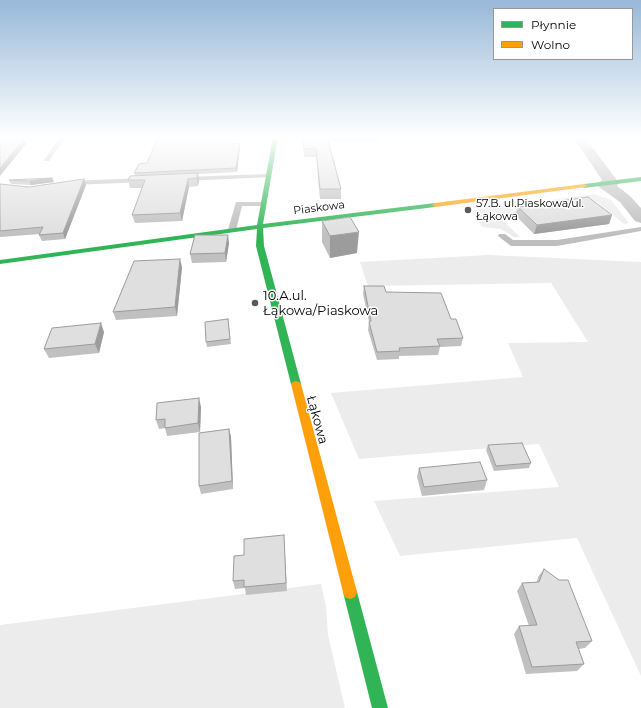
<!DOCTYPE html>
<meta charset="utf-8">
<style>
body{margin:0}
#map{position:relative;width:641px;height:708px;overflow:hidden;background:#fff;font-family:Montserrat,sans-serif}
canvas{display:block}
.legend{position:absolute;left:493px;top:8px;width:140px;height:52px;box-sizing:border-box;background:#fff;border:1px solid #999;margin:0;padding:5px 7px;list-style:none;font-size:12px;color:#000}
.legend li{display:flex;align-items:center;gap:8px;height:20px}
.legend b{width:20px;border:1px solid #999}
</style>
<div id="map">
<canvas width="641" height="708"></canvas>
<ul class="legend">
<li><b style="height:5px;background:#30b455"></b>Płynnie</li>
<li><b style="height:5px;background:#ff9f0a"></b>Wolno</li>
</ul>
</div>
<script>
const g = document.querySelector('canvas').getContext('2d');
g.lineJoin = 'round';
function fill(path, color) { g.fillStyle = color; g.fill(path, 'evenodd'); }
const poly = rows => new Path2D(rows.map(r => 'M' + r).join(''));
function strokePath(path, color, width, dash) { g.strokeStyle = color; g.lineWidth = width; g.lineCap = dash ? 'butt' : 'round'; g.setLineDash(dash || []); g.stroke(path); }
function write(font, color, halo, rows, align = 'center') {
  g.font = font + ' Montserrat,sans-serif'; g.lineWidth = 3; g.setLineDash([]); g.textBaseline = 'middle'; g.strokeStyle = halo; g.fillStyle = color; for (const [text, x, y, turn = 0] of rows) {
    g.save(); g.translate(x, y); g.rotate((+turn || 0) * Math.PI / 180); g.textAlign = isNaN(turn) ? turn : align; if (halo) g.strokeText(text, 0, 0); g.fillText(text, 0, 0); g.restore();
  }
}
fill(poly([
 [594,194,611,200,629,223,624,224,597,202,498,216,520,237,514,237,501,229,482,227,472,210],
 [489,255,641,262,641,676,577,538,400,556,374,501,559,487,539,444,359,459,331,393,523,377,508,343,588,342,551,283,368,286,360,262],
 [321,584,326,606,328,635,345,708,0,708,0,625]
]), '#ececec');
fill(poly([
 [60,137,66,137,49,161,45,161,44,160,60,137],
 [268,174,272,176,270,177,184,181,180,179,184,177,268,174],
 [143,178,147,180,146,182,71,185,67,183,71,181,143,178],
 [236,202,263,202,267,204,263,206,242,206,236,230,232,232,228,230,236,202],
 [641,227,641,231,557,246,511,246,498,236,499,234,505,234,513,240,557,240,641,227]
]), '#bebebe');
fill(poly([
 [573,137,585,137,619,183,617,186,630,196,641,208,641,223,635,221,620,202,599,187,597,184,602,180,573,137]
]), '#bebebe');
fill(poly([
 [273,137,278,137,263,224,435,203,438,205,435,207,263,228,264,246,301,384,299,386,293,386,291,384,256,246,257,229,0,264,0,260,257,225,273,137],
 [641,177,641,181,584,188,581,186,584,184,641,177],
 [350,585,355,587,357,592,388,708,372,708,343,592,345,587,350,585]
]), '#30b455');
fill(poly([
 [584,184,587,186,586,187,435,207,432,205,435,203,584,184],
 [296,381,299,382,301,384,357,592,355,597,350,599,345,597,343,592,291,384,293,382,296,381]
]), '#ff9f0a');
fill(poly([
 [303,137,379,137,379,141,329,141,341,189,341,199,320,199,316,157,304,157],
 [233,144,240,147,237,172,198,174,199,181,198,186,189,187,182,221,135,223,132,215,142,188,130,188,128,180,135,175,134,173,147,163],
 [52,178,54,182,31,185,11,184,9,180],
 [84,179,86,185,65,239,42,241,39,235,40,234,0,237,0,184,29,187],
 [518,207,612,215,609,224,534,234,515,215],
 [322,221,357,253,330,258,322,242],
 [229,243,226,262,192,263,190,254],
 [182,267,177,316,116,320,113,312],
 [364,286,386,292,451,319,463,338,461,346,440,347,438,355,399,356,399,359,377,360,368,330,369,322,363,294],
 [228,319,231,344,207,347,206,342],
 [104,332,99,353,49,358,44,349],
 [201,407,200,432,167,436,165,428,159,429,156,420],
 [229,429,231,437,233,489,201,494,199,486],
 [488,445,531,463,529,468,494,471,486,450],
 [419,468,487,480,484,490,422,496,417,477],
 [284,535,287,591,246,595,245,588,235,589,233,581],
 [544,569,592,641,585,648,578,649,584,664,577,671,526,674,514,634,519,626,529,626,517,591,522,583,537,582,538,577]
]), '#c0c0c0');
fill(poly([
 [24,139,26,144,0,176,0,168],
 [240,143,240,147,237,172,236,168],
 [198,173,199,181,198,186,197,178],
 [52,178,54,182,31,185,29,181],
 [84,179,86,185,65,239,63,233],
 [188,179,189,187,182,221,180,213],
 [612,215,609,224,534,234,537,225],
 [359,232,357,253,330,258,330,236],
 [228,235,229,243,226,262,225,253],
 [180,259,182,267,177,316,175,307],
 [101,323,104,332,99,353,95,344],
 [199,398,201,407,200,432,198,423],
 [229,429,231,437,233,489,232,481]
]), '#9c9c9c');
const building = poly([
 [6,137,21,137,24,139,0,168,0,143,6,137],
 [158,137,233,137,232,144,240,143,236,168,134,173,139,164,147,163,158,137],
 [303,137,327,137,341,189,320,189,316,148,304,149,303,137],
 [198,173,197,178,188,179,180,213,132,215,145,180,128,180,130,176,198,173],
 [52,178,29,181,9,180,52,178],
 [84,179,63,233,39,235,43,227,0,231,0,184,29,187,84,179],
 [588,197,612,215,537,225,518,207,588,197],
 [350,217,359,232,330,236,322,221,350,217],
 [195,235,228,235,225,253,190,254,195,235],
 [180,259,175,307,113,312,134,261,180,259],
 [364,286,384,286,386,292,441,293,451,319,456,319,463,338,437,339,440,346,399,348,400,351,377,352,369,322,371,321,364,286],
 [228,319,230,339,206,342,205,322,228,319],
 [101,323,95,344,44,349,52,328,101,323],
 [199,398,198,423,165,428,165,419,156,420,157,403,199,398],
 [229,429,232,481,199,486,199,433,229,429],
 [522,443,531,463,496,466,488,445,522,443],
 [480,462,487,480,424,487,419,468,480,462],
 [284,535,286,583,244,587,244,580,233,581,234,556,244,555,244,539,284,535],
 [544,569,559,580,568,580,592,641,576,642,584,664,532,667,519,626,537,625,522,583,539,582,544,569]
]);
fill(building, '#dfdfdf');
strokePath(building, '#9c9c9c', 1);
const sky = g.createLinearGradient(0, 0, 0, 236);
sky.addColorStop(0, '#97b8d8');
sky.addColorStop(0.58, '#fff');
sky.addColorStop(1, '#ffffff00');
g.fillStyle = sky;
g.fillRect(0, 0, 641, 236);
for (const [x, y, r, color] of [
 [468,210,4,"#595959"],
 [255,303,4,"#595959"]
]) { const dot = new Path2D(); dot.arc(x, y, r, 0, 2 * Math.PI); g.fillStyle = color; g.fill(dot); strokePath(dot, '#fff', 1.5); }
write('11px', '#000', '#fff', [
 ["57.B. ul.Piaskowa/ul.",476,204],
 ["Łąkowa",476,217]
], 'left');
write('11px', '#000', '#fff', [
 ["Piaskowa",319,208,-7]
]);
write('13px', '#000', '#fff', [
 ["10.A.ul.",263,296],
 ["Łąkowa/Piaskowa",263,311]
], 'left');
write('13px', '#000', '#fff', [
 ["Łąkowa",317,420,75]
]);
</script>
